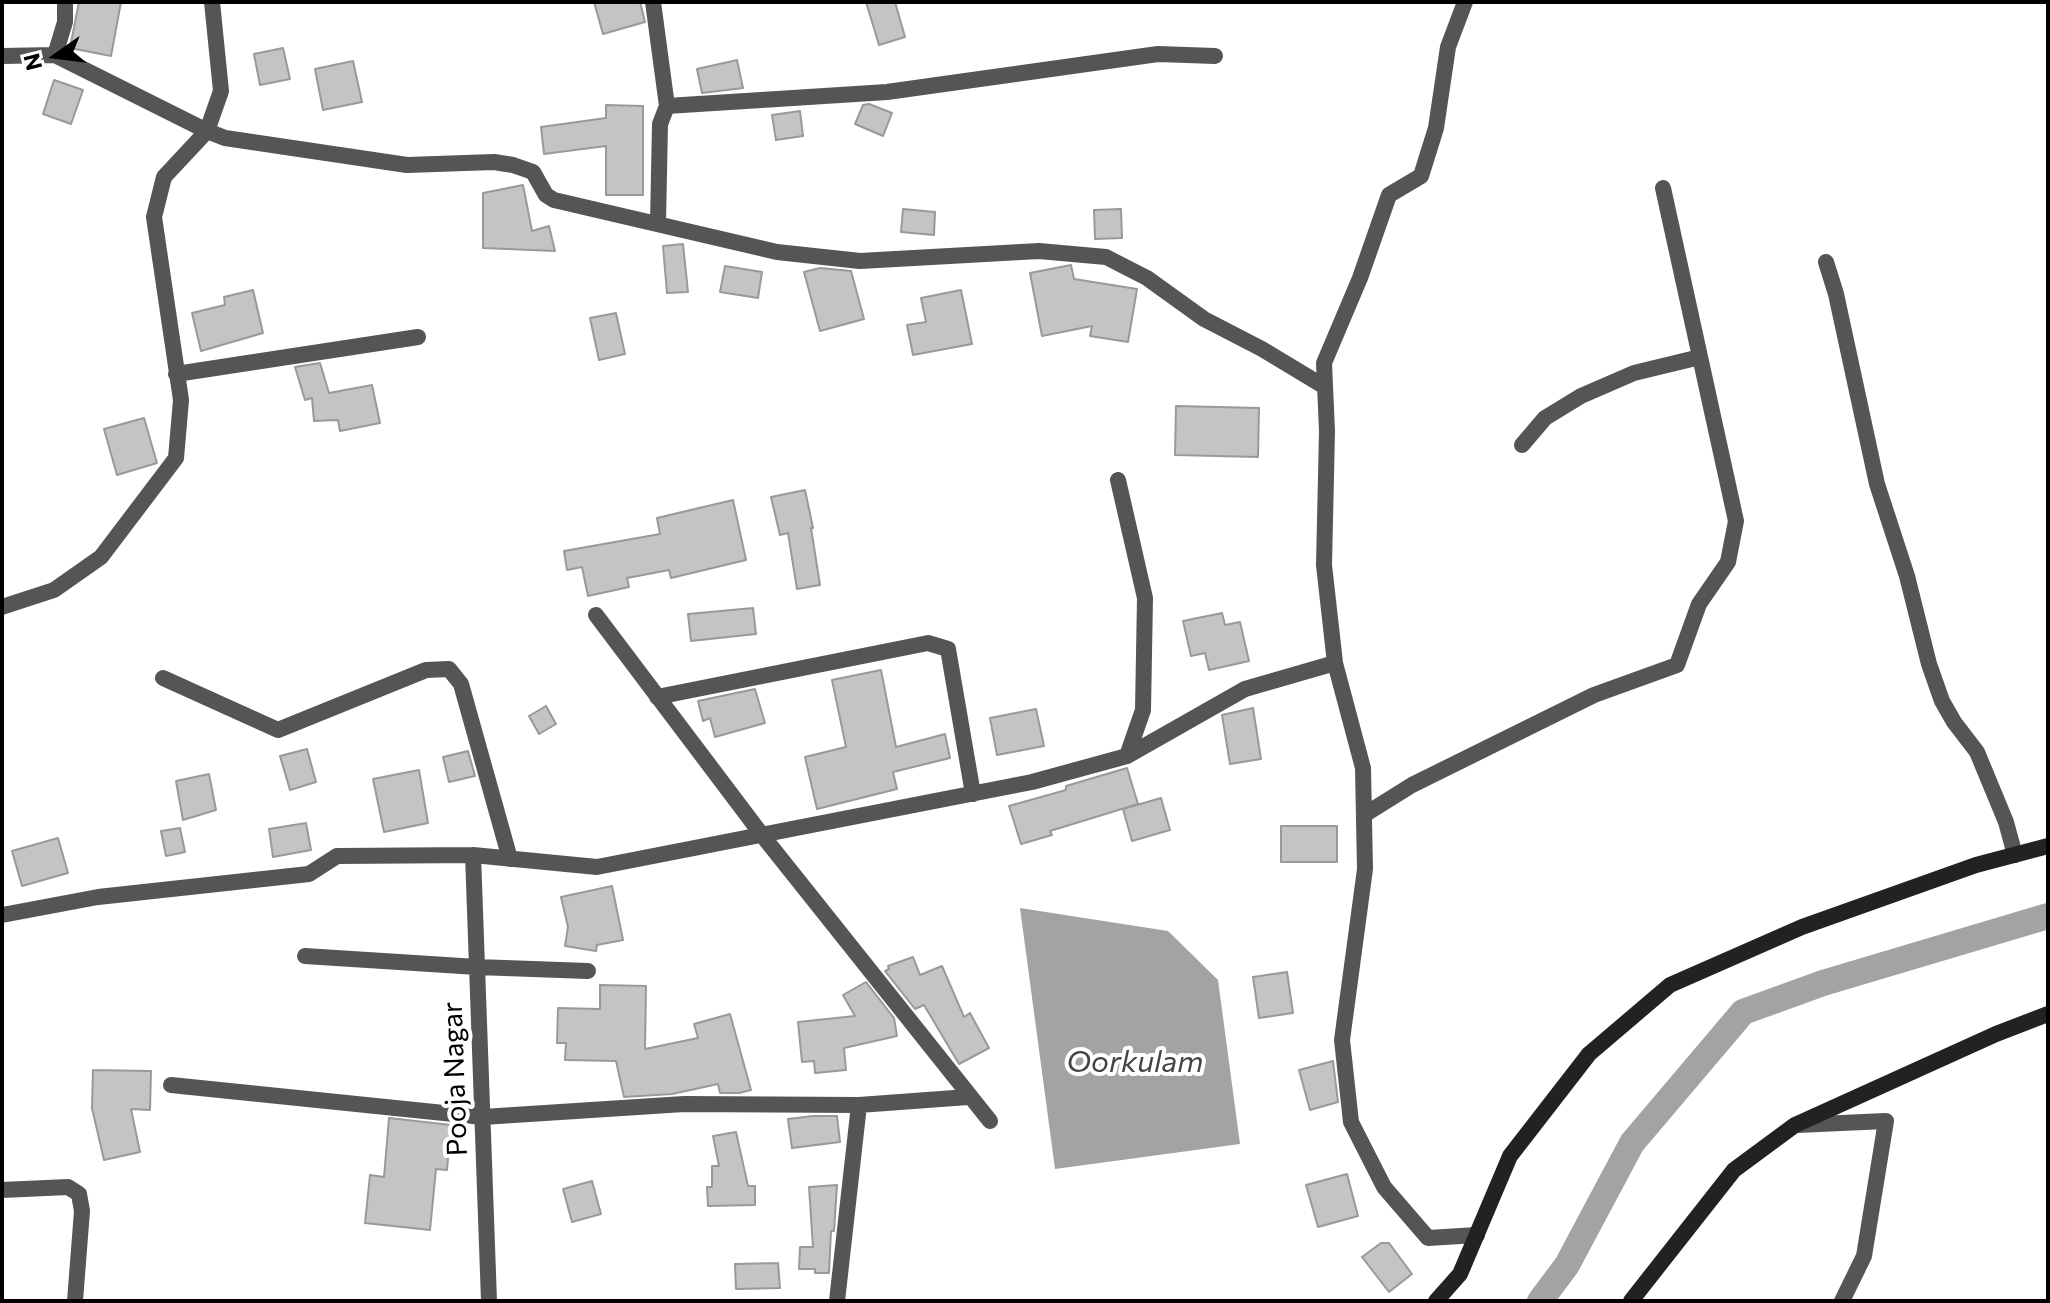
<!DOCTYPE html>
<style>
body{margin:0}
#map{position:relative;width:2050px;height:1303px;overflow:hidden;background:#fff;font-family:Commissioner,sans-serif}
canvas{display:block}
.frame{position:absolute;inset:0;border:4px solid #000;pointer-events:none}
.north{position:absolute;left:16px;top:16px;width:80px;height:80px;-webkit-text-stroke:6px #fff;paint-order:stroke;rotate:256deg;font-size:22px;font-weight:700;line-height:32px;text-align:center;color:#000}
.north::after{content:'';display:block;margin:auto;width:28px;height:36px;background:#000;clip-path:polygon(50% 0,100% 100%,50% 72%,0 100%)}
</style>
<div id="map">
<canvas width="2050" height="1303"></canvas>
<div class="frame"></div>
<div class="north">N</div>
</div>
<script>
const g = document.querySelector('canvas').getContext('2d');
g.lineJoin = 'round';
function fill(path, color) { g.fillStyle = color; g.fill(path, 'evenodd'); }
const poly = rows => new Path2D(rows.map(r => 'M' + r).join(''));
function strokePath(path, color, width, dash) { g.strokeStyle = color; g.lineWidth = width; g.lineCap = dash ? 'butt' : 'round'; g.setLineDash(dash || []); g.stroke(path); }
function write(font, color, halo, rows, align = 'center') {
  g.font = font + ' Commissioner,sans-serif'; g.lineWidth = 8; g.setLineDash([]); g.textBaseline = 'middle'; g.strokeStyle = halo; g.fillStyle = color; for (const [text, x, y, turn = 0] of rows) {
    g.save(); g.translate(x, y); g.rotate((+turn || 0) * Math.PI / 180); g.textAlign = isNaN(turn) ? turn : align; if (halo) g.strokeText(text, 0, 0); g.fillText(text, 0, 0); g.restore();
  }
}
fill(poly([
 [1020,908,1168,931,1218,980,1240,1144,1055,1169]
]), '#a3a3a3');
strokePath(poly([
 [1540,1301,1567,1265,1632,1143,1743,1012,1823,983,2048,916]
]), '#a3a3a3', 26);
const building = poly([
 [79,2,121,2,111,56,70,48,79,2],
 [594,2,640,2,645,22,603,34,594,2],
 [866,2,895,2,905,37,879,45,866,2],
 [283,48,290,79,260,85,254,54,283,48],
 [737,60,743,88,702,93,697,69,737,60],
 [353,61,362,102,323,110,315,69,353,61],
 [54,80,83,90,71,124,43,114,54,80],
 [869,104,892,113,883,136,855,124,863,105,869,104],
 [606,105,643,106,643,195,606,195,606,146,544,154,541,127,606,118,606,105],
 [800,111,803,136,776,140,772,115,800,111],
 [523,185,532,231,549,226,555,251,483,248,483,193,523,185],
 [903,209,935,212,934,235,901,232,903,209],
 [1121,209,1122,238,1095,239,1094,210,1121,209],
 [683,244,688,292,667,293,663,246,683,244],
 [1071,265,1074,279,1137,289,1128,342,1090,336,1092,326,1042,336,1030,273,1071,265],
 [725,266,762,272,758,298,720,292,725,266],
 [820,268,851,271,864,319,820,331,804,272,820,268],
 [253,290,263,333,201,351,192,313,225,305,224,297,253,290],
 [961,290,972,344,913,355,907,325,926,322,921,298,961,290],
 [616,313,625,354,599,360,590,318,616,313],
 [320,363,329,393,372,385,380,423,340,431,338,420,314,421,312,398,305,400,295,367,320,363],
 [1176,406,1259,408,1258,457,1175,455,1176,406],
 [144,418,157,463,117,475,104,429,144,418],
 [805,490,813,528,811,528,820,585,797,589,788,533,780,535,771,497,805,490],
 [733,500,746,560,671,578,669,570,627,578,629,587,588,596,582,567,567,570,564,551,660,534,657,518,733,500],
 [753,608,756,634,691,641,688,614,753,608],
 [1222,613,1225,625,1240,622,1249,661,1209,670,1205,653,1191,656,1183,621,1222,613],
 [881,670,896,747,945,734,950,758,893,772,897,789,817,809,805,757,846,747,832,680,881,670],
 [755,689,765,723,715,737,710,718,703,721,698,701,755,689],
 [546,706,556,724,539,734,529,716,546,706],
 [1253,708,1261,759,1230,764,1222,715,1253,708],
 [1036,709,1044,746,997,755,990,718,1036,709],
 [307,749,316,782,290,790,280,756,307,749],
 [468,751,475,776,449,782,443,757,468,751],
 [1127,768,1138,804,1050,831,1052,835,1021,844,1009,806,1066,790,1066,786,1127,768],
 [419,770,428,823,384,832,373,779,419,770],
 [209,774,216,810,183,820,176,781,209,774],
 [1161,798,1170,830,1132,841,1123,809,1161,798],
 [306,823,311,850,273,857,269,829,306,823],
 [1281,826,1337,826,1337,862,1281,862,1281,826],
 [180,828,185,852,166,856,161,831,180,828],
 [58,838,68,873,22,886,12,851,58,838],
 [612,886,623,940,597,945,596,951,565,946,568,927,561,897,612,886],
 [913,957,920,975,942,966,964,1017,970,1013,989,1048,959,1064,924,1005,915,1009,885,971,889,969,888,966,913,957],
 [1287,972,1293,1013,1259,1018,1253,977,1287,972],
 [866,982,894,1018,897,1036,844,1048,846,1070,815,1073,814,1061,802,1062,798,1022,855,1016,843,995,866,982],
 [600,985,646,986,645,1049,698,1038,694,1024,730,1014,751,1090,739,1093,720,1093,718,1084,672,1094,624,1097,616,1061,565,1060,566,1043,557,1043,558,1008,600,1009,600,985],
 [1333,1061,1338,1102,1310,1110,1299,1070,1333,1061],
 [93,1070,151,1071,150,1110,131,1109,140,1152,104,1160,92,1108,93,1070],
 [813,1116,837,1116,840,1142,792,1148,788,1119,813,1116],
 [389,1118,451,1125,447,1170,436,1169,430,1230,365,1223,370,1175,384,1177,389,1118],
 [736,1132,748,1186,755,1186,755,1205,708,1206,707,1187,712,1187,712,1166,719,1166,713,1136,736,1132],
 [1347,1174,1358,1216,1318,1227,1306,1185,1347,1174],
 [592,1181,601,1214,572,1222,563,1189,592,1181],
 [837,1185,834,1231,831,1231,829,1273,815,1273,815,1269,799,1269,800,1247,813,1247,809,1187,837,1185],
 [1381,1243,1389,1243,1412,1274,1389,1292,1362,1257,1381,1243],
 [778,1263,780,1288,736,1289,735,1264,778,1263]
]);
fill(building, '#c4c4c4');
strokePath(building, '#999', 2);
strokePath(poly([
 [212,2,221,91,207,131,225,138,407,165,494,162,513,165,533,172,546,195,554,200,777,252,860,261,1039,251,1106,257,1147,278,1204,319,1262,349,1325,387],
 [653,2,667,106,660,124,658,223],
 [1465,2,1448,47,1436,128,1421,176,1389,195,1360,278,1324,363,1327,431,1324,565,1335,663,1363,768,1365,869,1342,1040,1351,1122,1384,1187,1428,1238,1477,1235],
 [55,55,65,22,65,2],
 [2,56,55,55,207,131,164,177,154,217,181,400,176,458,101,557,54,590,2,607],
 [667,106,887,92,1158,54,1215,56],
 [1826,262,1836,294,1877,484,1907,576,1929,664,1942,701,1954,722,1977,752,2006,822,2015,855],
 [176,374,418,337],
 [1522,445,1545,418,1581,396,1634,373,1700,357],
 [1118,480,1145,598,1143,710,1127,756],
 [596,615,762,835,990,1121],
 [163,678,278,730,426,670,449,669,461,684,510,859],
 [657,697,928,643,948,649,973,794],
 [1364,815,1412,785,1594,695,1677,665,1699,604,1728,562,1736,521,1663,188],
 [473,855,489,1301],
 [2,915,98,897,309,874,337,856,473,855,597,867,1032,782,1127,756,1245,689,1335,663],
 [305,956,477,967,588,971],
 [171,1085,483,1117,684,1104,859,1105,968,1097],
 [1797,1125,1886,1121,1864,1256,1842,1301],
 [2,1190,68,1187,79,1194,82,1211,75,1301],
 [837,1301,859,1105]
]), '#555', 16);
strokePath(poly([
 [1436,1301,1460,1274,1510,1156,1589,1054,1670,985,1802,927,1976,865,2048,846],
 [1631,1301,1734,1170,1795,1125,1996,1034,2048,1014]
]), '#222', 16);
write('28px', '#000', '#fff', [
 ["Pooja Nagar",455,1079,-92]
]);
write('italic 30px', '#444', '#fff', [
 ["Oorkulam",1135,1062]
]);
</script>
